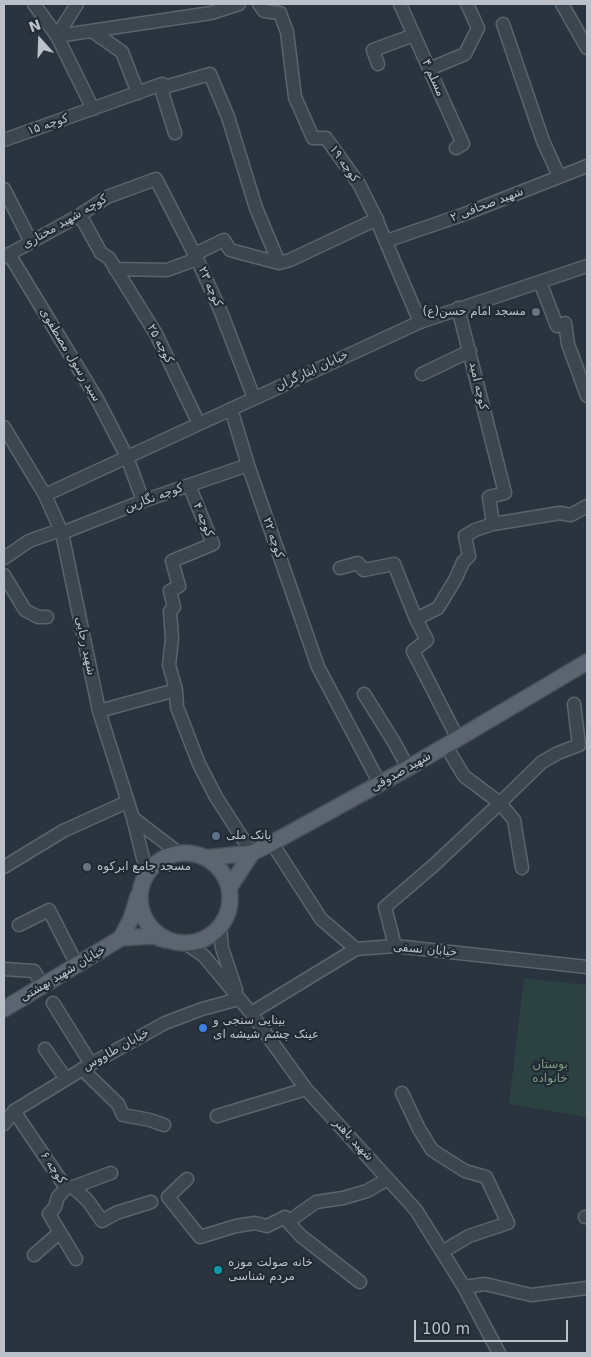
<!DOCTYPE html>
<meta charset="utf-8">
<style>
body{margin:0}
#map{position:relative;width:591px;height:1357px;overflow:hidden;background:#29343f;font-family:"DejaVu Sans",sans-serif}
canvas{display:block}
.frame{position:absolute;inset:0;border:5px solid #bac1c9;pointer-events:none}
.north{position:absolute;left:15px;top:15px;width:50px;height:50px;-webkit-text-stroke:4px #222b34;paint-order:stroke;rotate:340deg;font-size:14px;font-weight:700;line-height:20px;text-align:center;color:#bac1c9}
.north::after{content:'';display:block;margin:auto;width:18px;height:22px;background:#bac1c9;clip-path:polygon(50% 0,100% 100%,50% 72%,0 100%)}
.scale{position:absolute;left:414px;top:1320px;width:154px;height:22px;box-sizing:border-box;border:2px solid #bac1c9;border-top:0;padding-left:6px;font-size:15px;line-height:18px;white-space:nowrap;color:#bac1c9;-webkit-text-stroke:4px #222b34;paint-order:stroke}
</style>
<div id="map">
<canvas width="591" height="1357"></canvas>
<div class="frame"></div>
<div class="north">N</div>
<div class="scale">100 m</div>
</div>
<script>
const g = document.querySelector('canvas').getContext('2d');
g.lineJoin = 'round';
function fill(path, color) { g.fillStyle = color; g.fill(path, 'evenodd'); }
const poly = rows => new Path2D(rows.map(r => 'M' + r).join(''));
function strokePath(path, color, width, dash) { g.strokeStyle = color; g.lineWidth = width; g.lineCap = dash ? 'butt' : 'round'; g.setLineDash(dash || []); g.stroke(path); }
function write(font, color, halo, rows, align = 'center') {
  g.font = font + ' "DejaVu Sans","Noto Naskh Arabic",sans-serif'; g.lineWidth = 4.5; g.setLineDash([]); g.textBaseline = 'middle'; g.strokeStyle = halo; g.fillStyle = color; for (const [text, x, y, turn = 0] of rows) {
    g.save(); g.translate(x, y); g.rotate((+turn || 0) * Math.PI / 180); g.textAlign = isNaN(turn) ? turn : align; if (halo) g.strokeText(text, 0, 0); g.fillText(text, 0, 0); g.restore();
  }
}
fill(poly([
 [524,978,587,985,587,1117,509,1104]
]), '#2c4141');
const minor = poly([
 [34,4,57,36,93,109],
 [259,4,264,11,280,13,287,32,295,97,313,138,326,138,359,184,374,214,420,322],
 [400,4,463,144,456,148],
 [562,4,587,48],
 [503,24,543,141,559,176],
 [92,31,122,52,138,93],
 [57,36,211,13,239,4],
 [57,36,77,4],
 [378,64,373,50,414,35],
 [429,69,465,54,478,28,467,4],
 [162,84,163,95,175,133],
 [4,140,162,84,168,86,210,74,228,117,256,208,279,263,290,260,377,219],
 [4,189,31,242],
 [80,215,101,253,109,258,156,334,199,424],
 [386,241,462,215,587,166],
 [9,254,97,399,127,457,143,501],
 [195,254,224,240,230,250,279,263],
 [4,257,80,215,107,197,156,179,197,259,221,312,254,398],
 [115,269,167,270,197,259],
 [540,282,557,326,565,323,568,344,587,396],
 [422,374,470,351],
 [231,409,248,465,318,667,380,784],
 [4,427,45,495,62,533,99,711,133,818,147,874],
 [189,485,213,544,172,561,179,586,170,591,174,607,170,611,172,639,169,665,176,690,177,707,199,764,216,797,252,853],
 [45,495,420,322,587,266],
 [493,524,560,513,571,515,587,506],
 [62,533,143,501,248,465],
 [4,558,29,541,60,530],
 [340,568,358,563,364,570,394,564,416,619,438,608,456,578,463,562,469,556,465,536,475,530,493,524,489,497,505,493,458,308],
 [4,575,25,610,38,617,47,617],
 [416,619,427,640,413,651,458,739],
 [364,694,394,742,408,768],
 [99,711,176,690],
 [133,818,180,854],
 [272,843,321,919,356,949],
 [4,867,63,831,127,802],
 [522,868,514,820,500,803,542,762,558,753,579,745,574,704],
 [19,925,49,910,77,965],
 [220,927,222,948,236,990],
 [185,943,204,956,251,1013,306,1089,416,1210,464,1287,499,1353],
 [395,946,385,907,433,866,500,803,464,776,446,746],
 [4,969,34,971,43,986],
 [53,1003,91,1064],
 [251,1013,356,949,395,946,587,967],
 [45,1049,66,1079],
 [82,1069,118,1104,123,1115,150,1120,164,1125],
 [402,1093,419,1129,432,1150,465,1171,486,1177,508,1223,469,1236,442,1252],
 [14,1111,66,1188,73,1187,88,1201,102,1221,116,1213,151,1202],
 [217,1116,306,1089],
 [4,1124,14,1111,91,1064,165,1023,202,1009,239,999],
 [187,1179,168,1197,200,1237,236,1226,255,1223,267,1226,285,1217,288,1222],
 [73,1187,111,1173],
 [66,1188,58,1197,55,1207,49,1214,76,1259],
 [585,1217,587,1217],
 [34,1255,59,1233],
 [360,1282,301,1236,288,1222,316,1202,343,1198,367,1191,388,1179],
 [464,1287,485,1284,531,1295,587,1288]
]);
const major = poly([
 '140 898a45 45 0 1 1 90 0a45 45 0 1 1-90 0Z',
 [205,858,252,853,272,843,408,768,587,662],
 [229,888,252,853],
 [121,938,131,919,138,896],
 [4,1009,121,938,153,936,165,940]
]);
strokePath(minor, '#5b646c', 15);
strokePath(major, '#474f58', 18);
strokePath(minor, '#3d464f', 12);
strokePath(major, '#5c656f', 15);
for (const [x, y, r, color] of [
 [536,312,5,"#6b7280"],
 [216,836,5,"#5c6f8a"],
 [87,867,5,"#6b7280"],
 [203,1028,5,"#3f7fe0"],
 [218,1270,5,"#0f9aa8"]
]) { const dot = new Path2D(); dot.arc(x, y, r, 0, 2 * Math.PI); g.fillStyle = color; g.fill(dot); strokePath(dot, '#222b34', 2); }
write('12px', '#bac1c9', '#222b34', [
 ["مسلم ۴",433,78,66],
 ["کوچه ۱۵",48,125,-19],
 ["کوچه ۱۹",344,164,55],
 ["شهید صحافی ۲",487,205,-21],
 ["کوچه شهید مختاری",65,222,-30],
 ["کوچه ۲۳",210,287,66],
 ["کوچه ۲۵",160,344,62],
 ["سید رسول مصطفوی",70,355,59],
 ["خیابان ایثارگران",312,371,-25],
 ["کوچه امید",478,386,77],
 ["کوچه نگارین",154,498,-20],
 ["کوچه ۴",203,520,68],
 ["کوچه ۲۲",273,538,71],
 ["شهید رجایی",85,646,78],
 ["شهید صدوقی",401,772,-30],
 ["خیابان نسفی",425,950,5],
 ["خیابان شهید بهشتی",63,974,-31],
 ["خیابان طاووس",116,1050,-29],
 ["شهید باهنر",353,1140,47],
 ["کوچه ۶",53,1168,56]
]);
write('12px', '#bac1c9', '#222b34', [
 ["مسجد امام حسن(ع)",526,312,"right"],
 ["بانک ملی",226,836],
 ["مسجد جامع ابرکوه",97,867],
 ["بینایی سنجی و",213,1021],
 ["عینک چشم شیشه ای",213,1035],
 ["خانه صولت موزه",228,1263],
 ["مردم شناسی",228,1277]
], 'left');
write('12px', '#7b9c80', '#222b34', [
 ["بوستان",550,1065],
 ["خانواده",550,1079]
]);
</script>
